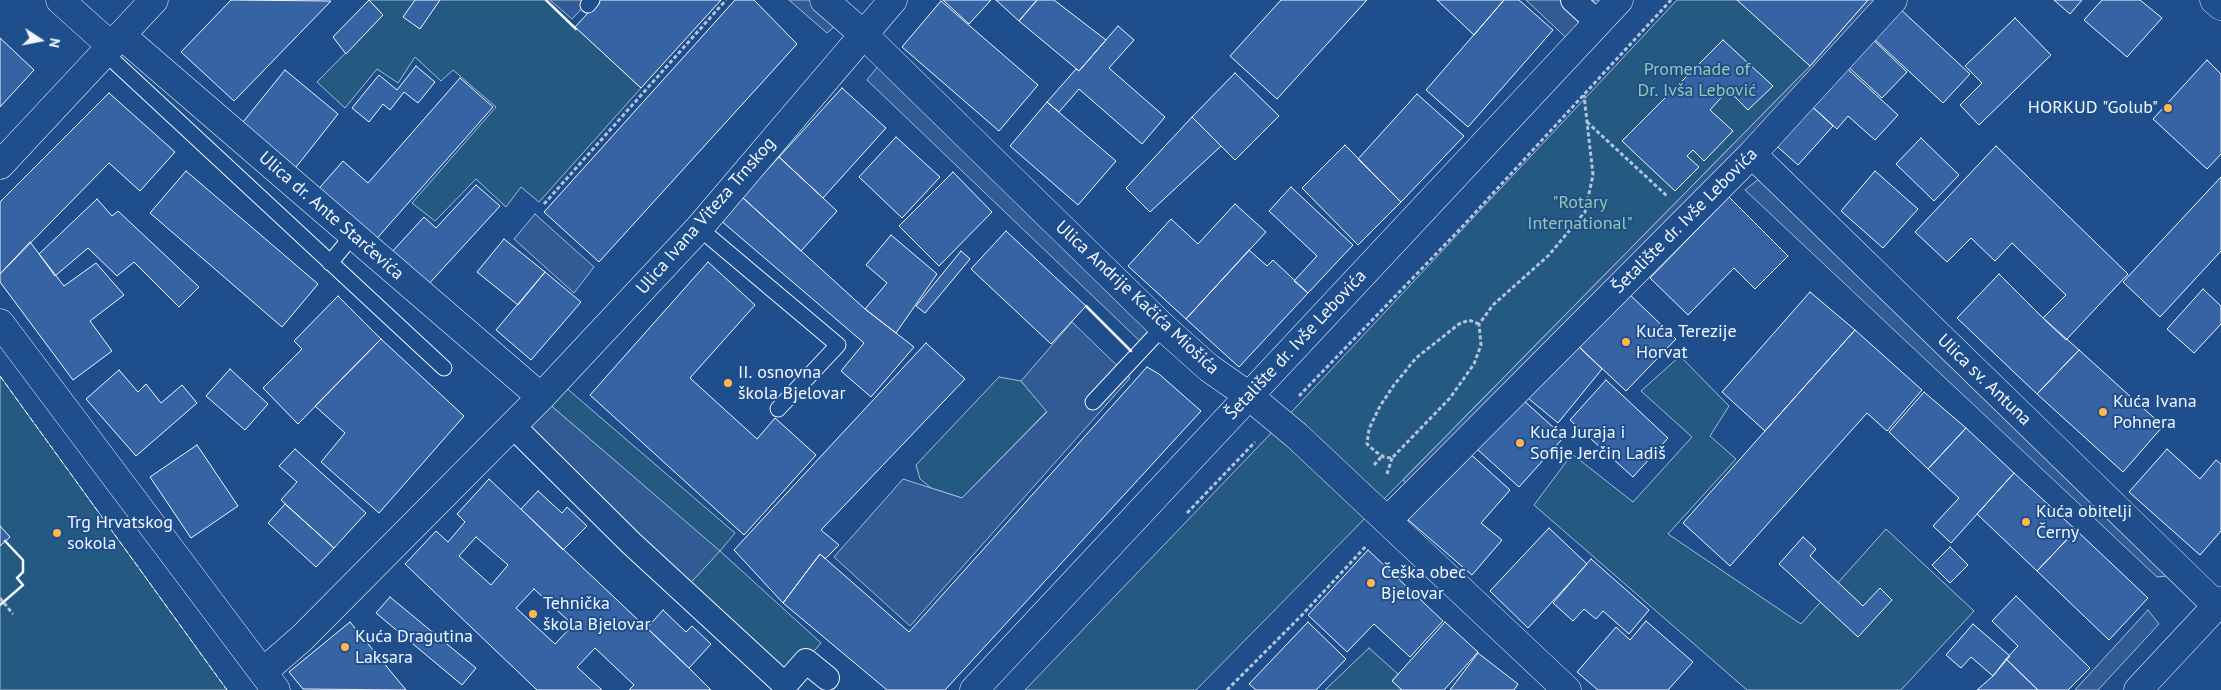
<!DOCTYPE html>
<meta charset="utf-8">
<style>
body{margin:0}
#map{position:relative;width:2221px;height:690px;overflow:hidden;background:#1f4e8c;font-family:"PT Sans",sans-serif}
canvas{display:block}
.north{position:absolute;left:15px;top:15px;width:50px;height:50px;-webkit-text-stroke:4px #1f4e8c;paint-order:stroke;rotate:101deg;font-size:14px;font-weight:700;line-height:20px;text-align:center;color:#f2f6ff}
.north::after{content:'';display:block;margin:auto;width:18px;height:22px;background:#f2f6ff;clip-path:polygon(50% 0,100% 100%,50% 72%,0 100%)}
</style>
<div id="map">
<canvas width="2221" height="690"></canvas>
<div class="north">N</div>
</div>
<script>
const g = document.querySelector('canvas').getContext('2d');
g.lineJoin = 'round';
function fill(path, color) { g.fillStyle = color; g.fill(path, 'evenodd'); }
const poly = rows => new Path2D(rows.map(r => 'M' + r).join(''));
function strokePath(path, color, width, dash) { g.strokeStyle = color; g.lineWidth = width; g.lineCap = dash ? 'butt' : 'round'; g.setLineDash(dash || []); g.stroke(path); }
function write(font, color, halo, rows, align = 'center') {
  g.font = font + ' "PT Sans",sans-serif'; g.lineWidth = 4; g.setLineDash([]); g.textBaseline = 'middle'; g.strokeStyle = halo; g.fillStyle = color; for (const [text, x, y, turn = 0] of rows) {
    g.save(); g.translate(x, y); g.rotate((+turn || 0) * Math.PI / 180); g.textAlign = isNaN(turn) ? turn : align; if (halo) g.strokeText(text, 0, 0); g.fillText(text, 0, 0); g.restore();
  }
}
const green = poly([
 [369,0,546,0,641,88,539,202,521,187,506,207,476,179,435,221,412,203,496,107,453,70,441,81,415,57,398,83,377,69,345,108,317,82,383,15,369,0],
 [1677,0,1868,0,1810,66,1196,690,1025,690,1299,404,1677,0],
 [1680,356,1729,406,1710,436,1736,459,1668,534,1801,624,1886,529,1974,611,1901,690,1747,690,1534,505,1572,454,1633,502,1692,437,1641,391,1680,356],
 [0,376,227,690,0,690,0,376],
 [999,377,1021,381,1047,411,962,498,931,488,920,479,916,465,999,377],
 [557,380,735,533,720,551,821,643,785,685,683,591,719,551,541,397,557,380],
 [1369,648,1398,674,1392,681,1402,690,1325,690,1369,648]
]);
fill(green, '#245a82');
strokePath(green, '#a8bbd7', 1);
const parking = poly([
 [550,0,590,0,572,19,550,0],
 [789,0,824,0,844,18,827,33,789,0],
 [1526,0,1618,0,1575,46,1526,0],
 [1868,0,1893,0,1415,494,1403,480,1810,66,1868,0],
 [886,56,1163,327,1145,346,867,80,886,56],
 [1769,171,2185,574,2157,577,1745,190,1769,171],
 [535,214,594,267,574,293,514,239,535,214],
 [1072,322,1130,378,910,626,834,557,903,479,962,498,1047,412,1021,381,1072,322],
 [541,397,720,551,683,591,513,426,541,397],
 [2148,610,2159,624,2098,690,2075,690,2148,610]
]);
fill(parking, '#305b95');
strokePath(parking, '#a8bbd7', 1);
const building = poly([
 [231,0,331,1,234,101,181,52,231,0],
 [369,0,383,15,346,54,333,37,369,0],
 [415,0,440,0,420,29,403,17,415,0],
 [600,0,721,0,641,88,575,27,600,0],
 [735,0,754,0,797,44,599,262,544,212,735,0],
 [943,0,991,0,969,24,943,0],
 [996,0,1037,0,1019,21,996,0],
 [1037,0,1054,0,1106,40,1079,71,1019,21,1037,0],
 [1281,0,1367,0,1277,99,1230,56,1281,0],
 [1437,0,1504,0,1474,35,1437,0],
 [1504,0,1519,0,1553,30,1468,127,1426,90,1504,0],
 [1737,0,1868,0,1810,66,1737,0],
 [2054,0,2082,0,2070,14,2054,0],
 [2102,0,2140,0,2162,18,2127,57,2084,20,2102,0],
 [941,1,1038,85,999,131,902,47,941,1],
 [1898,7,1970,74,1943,103,1871,36,1898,7],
 [2015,18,2051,55,1979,125,1960,105,1982,83,1965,66,2015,18],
 [1118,26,1134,40,1109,68,1165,117,1142,144,1079,89,1059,112,1047,102,1076,69,1079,71,1118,26],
 [1868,35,1907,72,1882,98,1843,62,1868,35],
 [0,38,34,70,0,107,0,38],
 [1723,40,1773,86,1748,110,1728,90,1710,110,1733,131,1704,161,1693,150,1687,156,1699,167,1675,191,1622,141,1723,40],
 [2207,60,2221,74,2221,154,2207,169,2153,119,2207,60],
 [1841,63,1898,115,1875,140,1848,116,1837,129,1806,101,1841,63],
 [416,66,435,82,418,103,404,92,390,110,383,104,369,122,352,108,379,75,397,90,416,66],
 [285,70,338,114,293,171,239,127,285,70],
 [1235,73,1279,116,1235,160,1192,117,1235,73],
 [460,78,493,107,372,244,315,193,343,161,368,183,460,78],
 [842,88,886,128,823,198,779,157,842,88],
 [109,93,175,152,140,191,109,163,0,274,0,202,109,93],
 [1417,94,1464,136,1401,202,1358,159,1417,94],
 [1806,101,1833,126,1798,165,1771,141,1806,101],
 [1047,102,1116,161,1078,205,1010,146,1047,102],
 [1192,117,1221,146,1150,212,1126,188,1192,117],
 [896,137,940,177,902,218,859,177,896,137],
 [1921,138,1959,175,1934,201,1896,164,1921,138],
 [1345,145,1401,202,1358,245,1302,188,1345,145],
 [1996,146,2128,274,2066,340,2043,318,2066,295,2012,243,1995,261,1971,238,1947,262,1915,232,1996,146],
 [779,157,837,211,801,251,742,197,779,157],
 [186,171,318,284,282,327,150,213,186,171],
 [1875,171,1918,209,1883,248,1841,211,1875,171],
 [953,172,992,212,939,266,899,226,953,172],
 [2221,177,2221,251,2160,317,2123,282,2221,177],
 [476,185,500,206,426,287,390,254,424,217,436,228,476,185],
 [1291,187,1353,245,1308,293,1294,281,1317,256,1269,211,1291,187],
 [742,197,865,309,914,347,871,397,841,371,864,343,719,219,742,197],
 [1729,197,1788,256,1755,289,1734,268,1688,315,1650,278,1729,197],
 [97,199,112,216,118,211,199,287,179,307,134,262,117,276,88,248,55,276,39,254,97,199],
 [1235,204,1266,232,1186,319,1128,266,1171,219,1198,244,1235,204],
 [1006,231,1086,306,1051,344,971,269,1006,231],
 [891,235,937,274,896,333,865,309,887,283,866,265,891,235],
 [504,239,545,272,518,305,477,272,504,239],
 [30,242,64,286,96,263,124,295,90,321,112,351,73,380,0,282,0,274,30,242],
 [1249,250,1267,266,1273,260,1308,293,1239,367,1186,319,1249,250],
 [961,251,970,259,925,313,916,306,961,251],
 [708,262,755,305,690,378,757,439,775,418,816,455,744,535,590,395,708,262],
 [545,272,581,302,531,360,496,330,545,272],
 [1999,274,2043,318,2079,350,2037,394,1957,318,1999,274],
 [2203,289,2221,306,2221,324,2194,353,2167,329,2203,289],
 [1626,291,1676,339,1626,391,1576,344,1626,291],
 [1810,292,1855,330,1765,431,1722,392,1810,292],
 [338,296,381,339,298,424,263,388,302,349,294,341,338,296],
 [1855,330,1922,390,1887,431,1867,413,1730,566,1683,523,1855,330],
 [381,339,464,416,379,513,321,462,345,433,315,406,381,339],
 [926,343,965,379,821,530,839,545,825,559,820,554,783,603,734,550,926,343],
 [1576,344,1602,369,1558,423,1528,398,1576,344],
 [2079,350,2163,426,2123,472,2037,394,2079,350],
 [1147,367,1159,374,1201,411,945,690,887,690,783,603,820,554,909,632,1147,367],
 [230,369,268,404,245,430,206,396,230,369],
 [119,370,138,392,146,384,161,403,182,385,197,403,136,456,86,399,119,370],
 [1606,380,1668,438,1633,477,1570,420,1606,380],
 [1924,392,1966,428,1928,469,1889,432,1924,392],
 [1522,399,1564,437,1519,487,1477,449,1522,399],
 [1966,428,2014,473,1951,543,1933,526,1959,498,1928,469,1966,428],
 [197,445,238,506,191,538,150,477,197,445],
 [295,449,366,513,334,548,281,500,297,482,279,466,295,449],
 [2167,449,2200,479,2216,460,2221,464,2221,531,2200,555,2129,492,2167,449],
 [1466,450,1510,490,1481,523,1502,540,1472,575,1406,518,1466,450],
 [2014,473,2076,530,2037,571,1977,514,2014,473],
 [489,479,689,668,711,690,629,690,634,685,595,648,577,667,602,690,537,690,405,564,436,531,448,542,465,522,457,514,489,479],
 [476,537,508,565,491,585,459,556,476,537],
 [534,589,573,625,555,644,516,608,534,589],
 [538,491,562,513,567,507,587,526,563,550,521,509,538,491],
 [285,504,334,548,316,567,268,523,285,504],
 [0,526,10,537,0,546,0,526],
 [1549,528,1587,564,1528,628,1490,591,1549,528],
 [2076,530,2148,598,2109,640,2037,571,2076,530],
 [1803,537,1816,549,1810,556,1863,606,1880,588,1892,600,1858,637,1779,564,1803,537],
 [1950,547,1968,565,1950,583,1932,565,1950,547],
 [1368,550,1443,621,1410,657,1374,624,1347,652,1308,615,1368,550],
 [1591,559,1649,610,1629,634,1603,611,1596,619,1584,609,1573,621,1553,603,1591,559],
 [2016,596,2090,668,2068,690,2038,690,2006,659,2018,646,1992,621,2016,596],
 [390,597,476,668,462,685,376,613,390,597],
 [663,610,686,632,692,626,711,644,689,668,647,628,663,610],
 [1646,621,1693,662,1668,690,1598,690,1577,672,1616,627,1630,640,1646,621],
 [350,622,406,690,303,689,289,672,350,622],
 [1308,622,1346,659,1316,690,1256,690,1249,684,1308,622],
 [1445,622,1478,652,1444,690,1402,690,1392,681,1445,622],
 [1973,624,2010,656,1993,676,1971,657,1961,668,1946,655,1973,624],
 [1478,653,1518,684,1514,690,1450,690,1478,653],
 [2006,659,2038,690,1977,690,1993,676,2006,659]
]);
fill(building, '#3563a3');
strokePath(building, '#f2f6ff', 1);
const service = poly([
 [588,5,592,0],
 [105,53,444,368],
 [699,228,838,345,778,409],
 [330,263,353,235],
 [1093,402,1163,327]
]);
const pedestrian = poly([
 [1573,0,1597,22],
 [513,426,631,543,785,685,806,661,827,678]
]);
const minor = poly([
 [60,0,111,46],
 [824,0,863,34,1163,327,1209,368,1249,396,1297,436,1567,690],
 [121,35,541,397],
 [1752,154,2216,605],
 [0,165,154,0],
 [1387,521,1752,154,1893,0],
 [263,672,302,638,541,397,699,228,893,0],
 [2138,690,2221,601]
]);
const secondary = poly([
 [2214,0,2221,6],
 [0,323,276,690]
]);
const primary = poly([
 [974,690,1619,0]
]);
strokePath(service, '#f2f6ff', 17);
strokePath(pedestrian, '#f2f6ff', 26);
strokePath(minor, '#f2f6ff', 29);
strokePath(secondary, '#f2f6ff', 29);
strokePath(primary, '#f2f6ff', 29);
strokePath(poly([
 [1587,122,1667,196],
 [544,204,726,0],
 [1479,324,1469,320,1459,324,1416,358,1394,385,1380,406,1369,429,1367,444,1376,452,1384,457,1392,458,1450,398,1474,364,1481,345,1479,324,1493,305,1549,255,1585,212,1593,175,1584,95],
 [1299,396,1461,228,1671,0],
 [1374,465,1382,456],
 [1387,474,1392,458],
 [1187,513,1255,442],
 [0,598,13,614],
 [1227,690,1302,615,1367,545]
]), '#b3c4dc', 3, [4, 2.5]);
strokePath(service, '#1f4e8c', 15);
strokePath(pedestrian, '#1f4e8c', 24);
strokePath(minor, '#1f4e8c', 28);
strokePath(secondary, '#1f4e8c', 28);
strokePath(primary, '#1f4e8c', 28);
strokePath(poly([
 [0,376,227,690]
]), '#f2f6ff', 1, [6, 2.5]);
strokePath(poly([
 [546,0,576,29],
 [1086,306,1131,351],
 [0,605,23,585,17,578,23,572,23,560,5,541]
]), '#f2f6ff', 2.5);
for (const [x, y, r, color] of [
 [2168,108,5,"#ffb74d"],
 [1626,342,5,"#ffb74d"],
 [728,383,5,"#ffb74d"],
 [2103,412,5,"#ffb74d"],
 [1520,443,5,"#ffb74d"],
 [2026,522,5,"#ffb74d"],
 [57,533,5,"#ffb74d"],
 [1371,583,5,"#ffb74d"],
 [533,614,5,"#ffb74d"],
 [345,647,5,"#ffb74d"]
]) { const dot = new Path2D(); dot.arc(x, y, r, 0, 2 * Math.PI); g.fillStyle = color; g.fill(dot); strokePath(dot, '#1f4e8c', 2); }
write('18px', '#97c8a6', '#1f4e8c', [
 ["Promenade of",1697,70],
 ["Dr. Ivša Lebović",1697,91],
 ["\"Rotary",1580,203],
 ["International\"",1580,224]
]);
write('18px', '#f2f6ff', '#1f4e8c', [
 ["HORKUD \"Golub\"",2158,108,"right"],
 ["Kuća Terezije",1636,332],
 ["Horvat",1636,353],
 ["II. osnovna",738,373],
 ["škola Bjelovar",738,394],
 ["Kuća Ivana",2113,402],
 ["Pohnera",2113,423],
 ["Kuća Juraja i",1530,433],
 ["Sofije Jerčin Ladiš",1530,454],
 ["Kuća obitelji",2036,512],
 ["Černy",2036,533],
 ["Trg Hrvatskog",67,523],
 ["sokola",67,544],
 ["Češka obec",1381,573],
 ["Bjelovar",1381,594],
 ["Tehnička",543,604],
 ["škola Bjelovar",543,625],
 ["Kuća Dragutina",355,637],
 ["Laksara",355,658]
], 'left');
write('18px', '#f2f6ff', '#1f4e8c', [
 ["Ulica dr. Ante Starčevića",331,216,41],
 ["Ulica Ivana Viteza Trnskog",706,216,-49],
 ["Šetalište dr. Ivše Lebovića",1685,221,-45],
 ["Ulica Andrije Kačića Miošića",1137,298,43],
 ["Šetalište dr. Ivše Lebovića",1296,345,-47],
 ["Ulica sv. Antuna",1984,380,44]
]);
</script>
